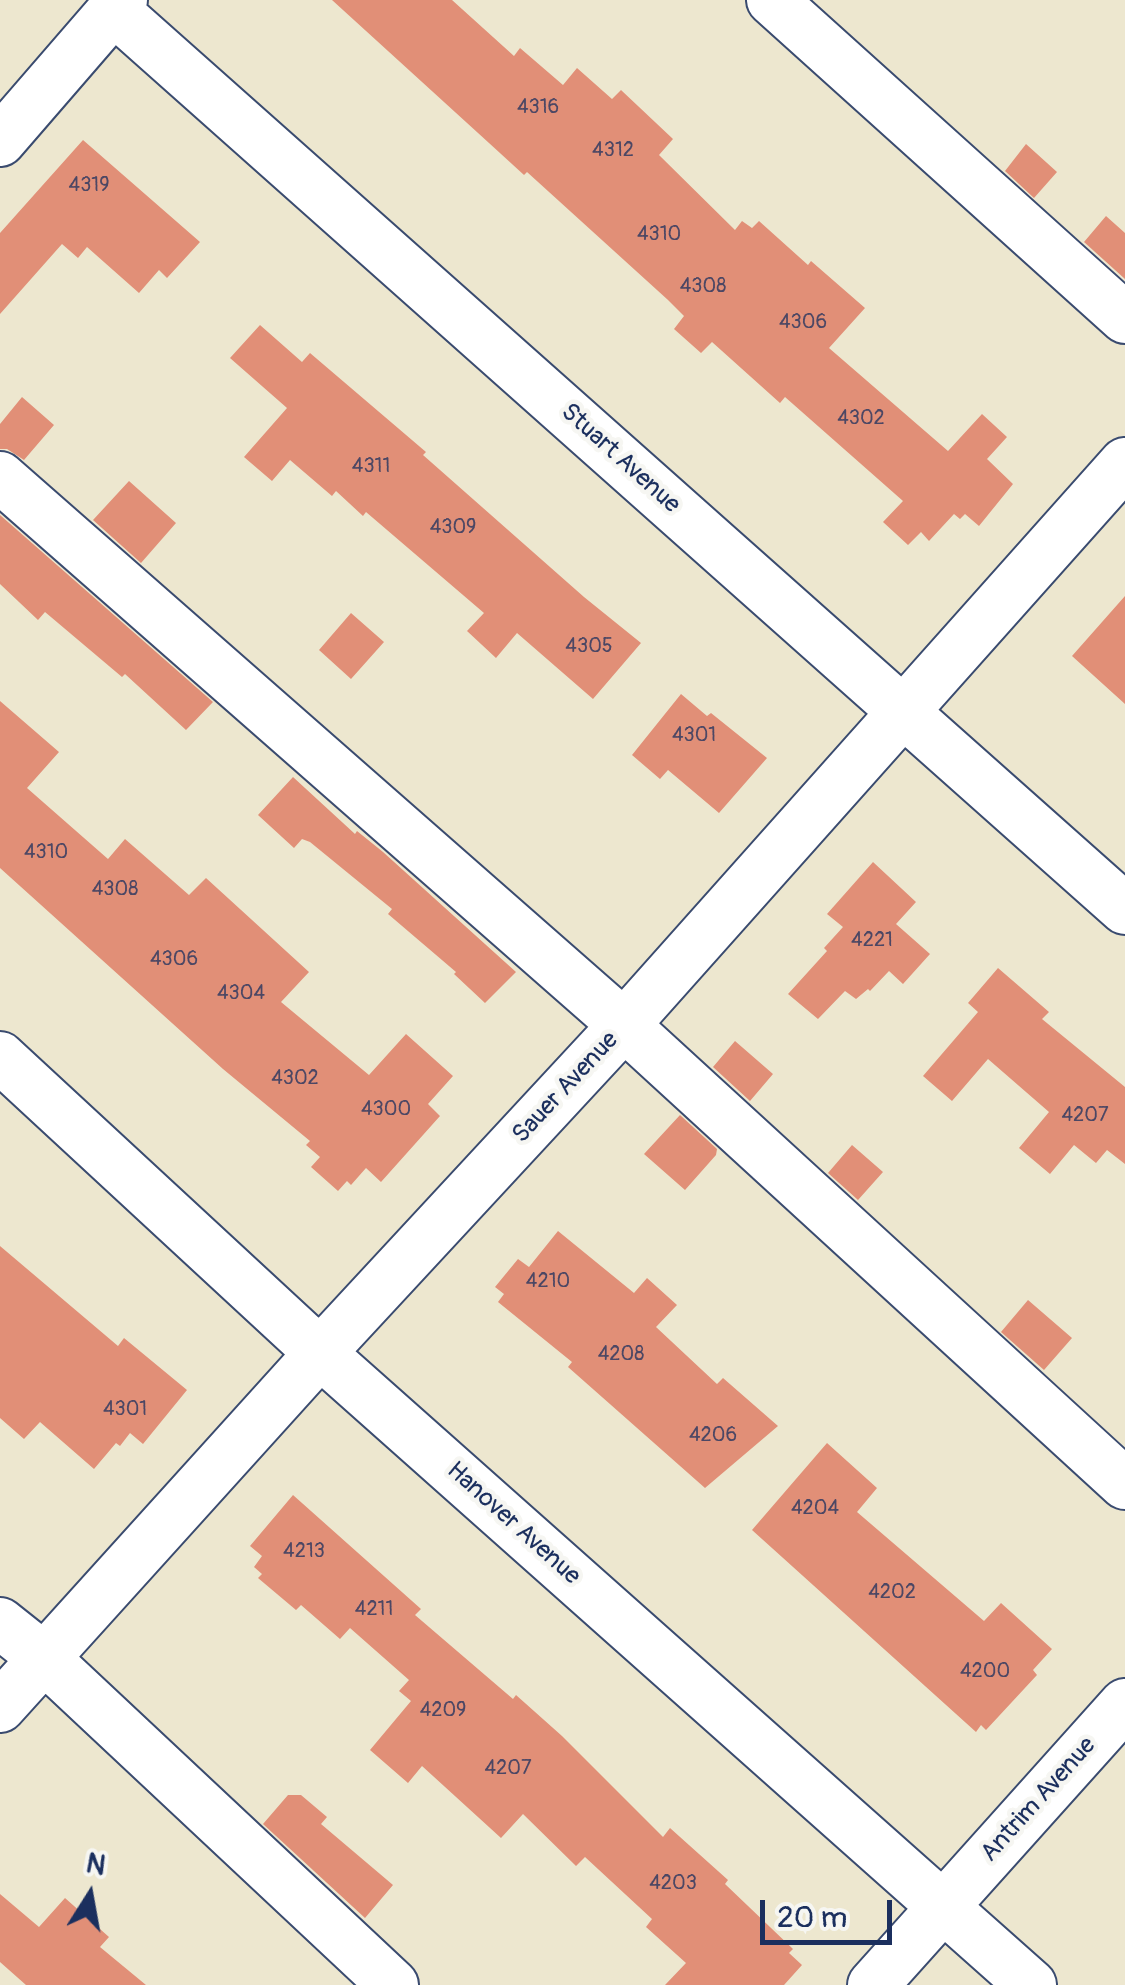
<!DOCTYPE html>
<style>
body{margin:0}
#map{position:relative;width:1125px;height:1985px;overflow:hidden;background:#ede7cf;font-family:Pangolin,sans-serif}
canvas{display:block}
.north{position:absolute;left:40px;top:1845px;width:100px;height:100px;-webkit-text-stroke:8px #f6f6f2;paint-order:stroke;rotate:11deg;font-size:28px;font-weight:700;line-height:40px;text-align:center;color:#1b2f5e}
.north::after{content:'';display:block;margin:auto;width:35px;height:45px;background:#1b2f5e;clip-path:polygon(50% 0,100% 100%,50% 72%,0 100%)}
.scale{position:absolute;left:760px;top:1900px;width:132px;height:45px;box-sizing:border-box;border:5px solid #1b2f5e;border-top:0;padding-left:12px;font-size:30px;line-height:35px;white-space:nowrap;color:#1b2f5e;-webkit-text-stroke:8px #f6f6f2;paint-order:stroke}
</style>
<div id="map">
<canvas width="1125" height="1985"></canvas>
<div class="north">N</div>
<div class="scale">20 m</div>
</div>
<script>
const g = document.querySelector('canvas').getContext('2d');
g.lineJoin = 'round';
function fill(path, color) { g.fillStyle = color; g.fill(path, 'evenodd'); }
const poly = rows => new Path2D(rows.map(r => 'M' + r).join(''));
function strokePath(path, color, width, dash) { g.strokeStyle = color; g.lineWidth = width; g.lineCap = dash ? 'butt' : 'round'; g.setLineDash(dash || []); g.stroke(path); }
function write(font, color, halo, rows, align = 'center') {
  g.font = font + ' Pangolin,sans-serif'; g.lineWidth = 9; g.setLineDash([]); g.textBaseline = 'middle'; g.strokeStyle = halo; g.fillStyle = color; for (const [text, x, y, turn = 0] of rows) {
    g.save(); g.translate(x, y); g.rotate((+turn || 0) * Math.PI / 180); g.textAlign = isNaN(turn) ? turn : align; if (halo) g.strokeText(text, 0, 0); g.fillText(text, 0, 0); g.restore();
  }
}
fill(poly([
 [332,0,452,0,514,56,520,48,563,85,577,68,612,99,621,90,673,139,659,155,735,230,742,221,752,228,759,221,808,265,811,261,865,308,829,348,948,451,982,414,1007,437,987,459,1013,484,979,526,965,514,960,519,954,514,929,541,921,532,908,545,883,522,903,501,785,397,780,403,712,342,701,353,674,329,684,316,668,300,527,172,524,175,489,143],
 [83,140,200,242,167,278,159,270,139,293,87,247,78,258,62,244,0,314,0,233],
 [1026,144,1057,172,1034,198,1005,171],
 [1106,216,1125,233,1125,279,1084,242],
 [260,325,302,362,310,353,426,452,423,455,584,597,641,643,593,699,517,633,496,658,467,631,484,613,366,512,363,516,336,491,332,496,290,460,272,481,244,457,287,408,230,358],
 [22,397,54,425,24,460,7,449,0,449,0,424],
 [129,481,176,523,141,563,93,520],
 [0,515,213,702,186,730,125,674,122,677,45,612,38,620,0,584],
 [1125,596,1125,704,1072,656],
 [351,613,384,642,351,679,319,650],
 [681,694,707,716,711,713,767,758,719,813,668,770,660,779,632,755],
 [0,701,59,752,27,788,108,859,125,839,189,895,206,878,309,972,281,1002,369,1075,406,1034,453,1076,428,1104,440,1116,381,1182,366,1168,351,1185,347,1181,338,1191,311,1167,320,1157,306,1145,310,1141,223,1069,0,868],
 [293,777,355,834,357,831,383,852,516,972,485,1003,454,974,456,972,388,914,392,909,310,842,302,839,294,848,258,815],
 [873,862,916,902,896,924,930,954,903,984,889,971,870,991,868,989,856,999,845,991,818,1019,788,994,827,951,824,948,843,927,827,914],
 [998,968,1049,1012,1042,1019,1125,1087,1125,1164,1107,1150,1096,1163,1074,1145,1050,1174,1019,1148,1049,1112,988,1059,952,1101,923,1076,978,1012,968,1003],
 [735,1041,773,1074,750,1101,713,1067],
 [680,1115,717,1149,716,1155,685,1190,644,1154],
 [852,1145,883,1172,858,1200,828,1173],
 [558,1231,634,1293,647,1278,677,1305,656,1327,717,1384,723,1378,778,1426,705,1488,568,1367,572,1362,498,1302,504,1294,495,1287,518,1259,529,1267],
 [0,1246,118,1346,124,1338,187,1390,143,1444,130,1433,120,1446,116,1443,94,1469,40,1422,24,1439,0,1418],
 [1028,1300,1072,1338,1044,1370,1001,1332],
 [827,1443,877,1488,857,1512,984,1621,1001,1603,1052,1649,1033,1670,1037,1675,986,1730,981,1725,976,1732,752,1530],
 [293,1495,421,1609,415,1615,513,1699,516,1695,562,1736,663,1837,670,1828,728,1880,725,1884,793,1949,789,1953,802,1965,784,1985,665,1985,686,1963,646,1927,652,1919,585,1857,576,1866,523,1814,501,1838,422,1766,408,1783,370,1750,411,1701,399,1691,409,1680,350,1628,340,1639,301,1605,296,1610,258,1578,262,1574,254,1567,262,1556,250,1546],
 [288,1795,301,1795,327,1817,321,1824,393,1885,365,1918,263,1824],
 [0,1894,39,1927,65,1898,109,1937,100,1947,146,1985,26,1985,0,1962]
]), '#e18f77');
const minor = poly([
 [772,0,1125,318],
 [114,10,1125,909],
 [0,141,122,0],
 [0,477,624,1025,1125,1484],
 [0,1057,320,1353,1031,1985],
 [0,1623,44,1658,393,1985],
 [0,1707,320,1353,624,1025,1125,463],
 [873,1985,1125,1704]
]);
strokePath(minor, '#3a4b6f', 54);
strokePath(minor, '#fff', 50);
write('20px', '#4c4764', null, [
 ["4316",538,108],
 ["4312",613,151],
 ["4319",89,186],
 ["4310",659,235],
 ["4308",703,287],
 ["4306",803,323],
 ["4302",861,419],
 ["4311",371,467],
 ["4309",453,528],
 ["4305",589,647],
 ["4301",694,736],
 ["4310",46,853],
 ["4308",115,890],
 ["4221",872,941],
 ["4306",174,960],
 ["4304",241,994],
 ["4302",295,1079],
 ["4300",386,1110],
 ["4207",1085,1116],
 ["4210",548,1282],
 ["4208",621,1355],
 ["4301",125,1410],
 ["4206",713,1436],
 ["4204",815,1509],
 ["4213",304,1552],
 ["4202",892,1593],
 ["4211",374,1610],
 ["4200",985,1672],
 ["4209",443,1711],
 ["4207",508,1769],
 ["4203",673,1884]
]);
write('25px', '#1b2f5e', '#f6f6f2', [
 ["Stuart Avenue",620,459,42],
 ["Sauer Avenue",566,1088,-47],
 ["Hanover Avenue",513,1524,42],
 ["Antrim Avenue",1039,1800,-48]
]);
</script>
